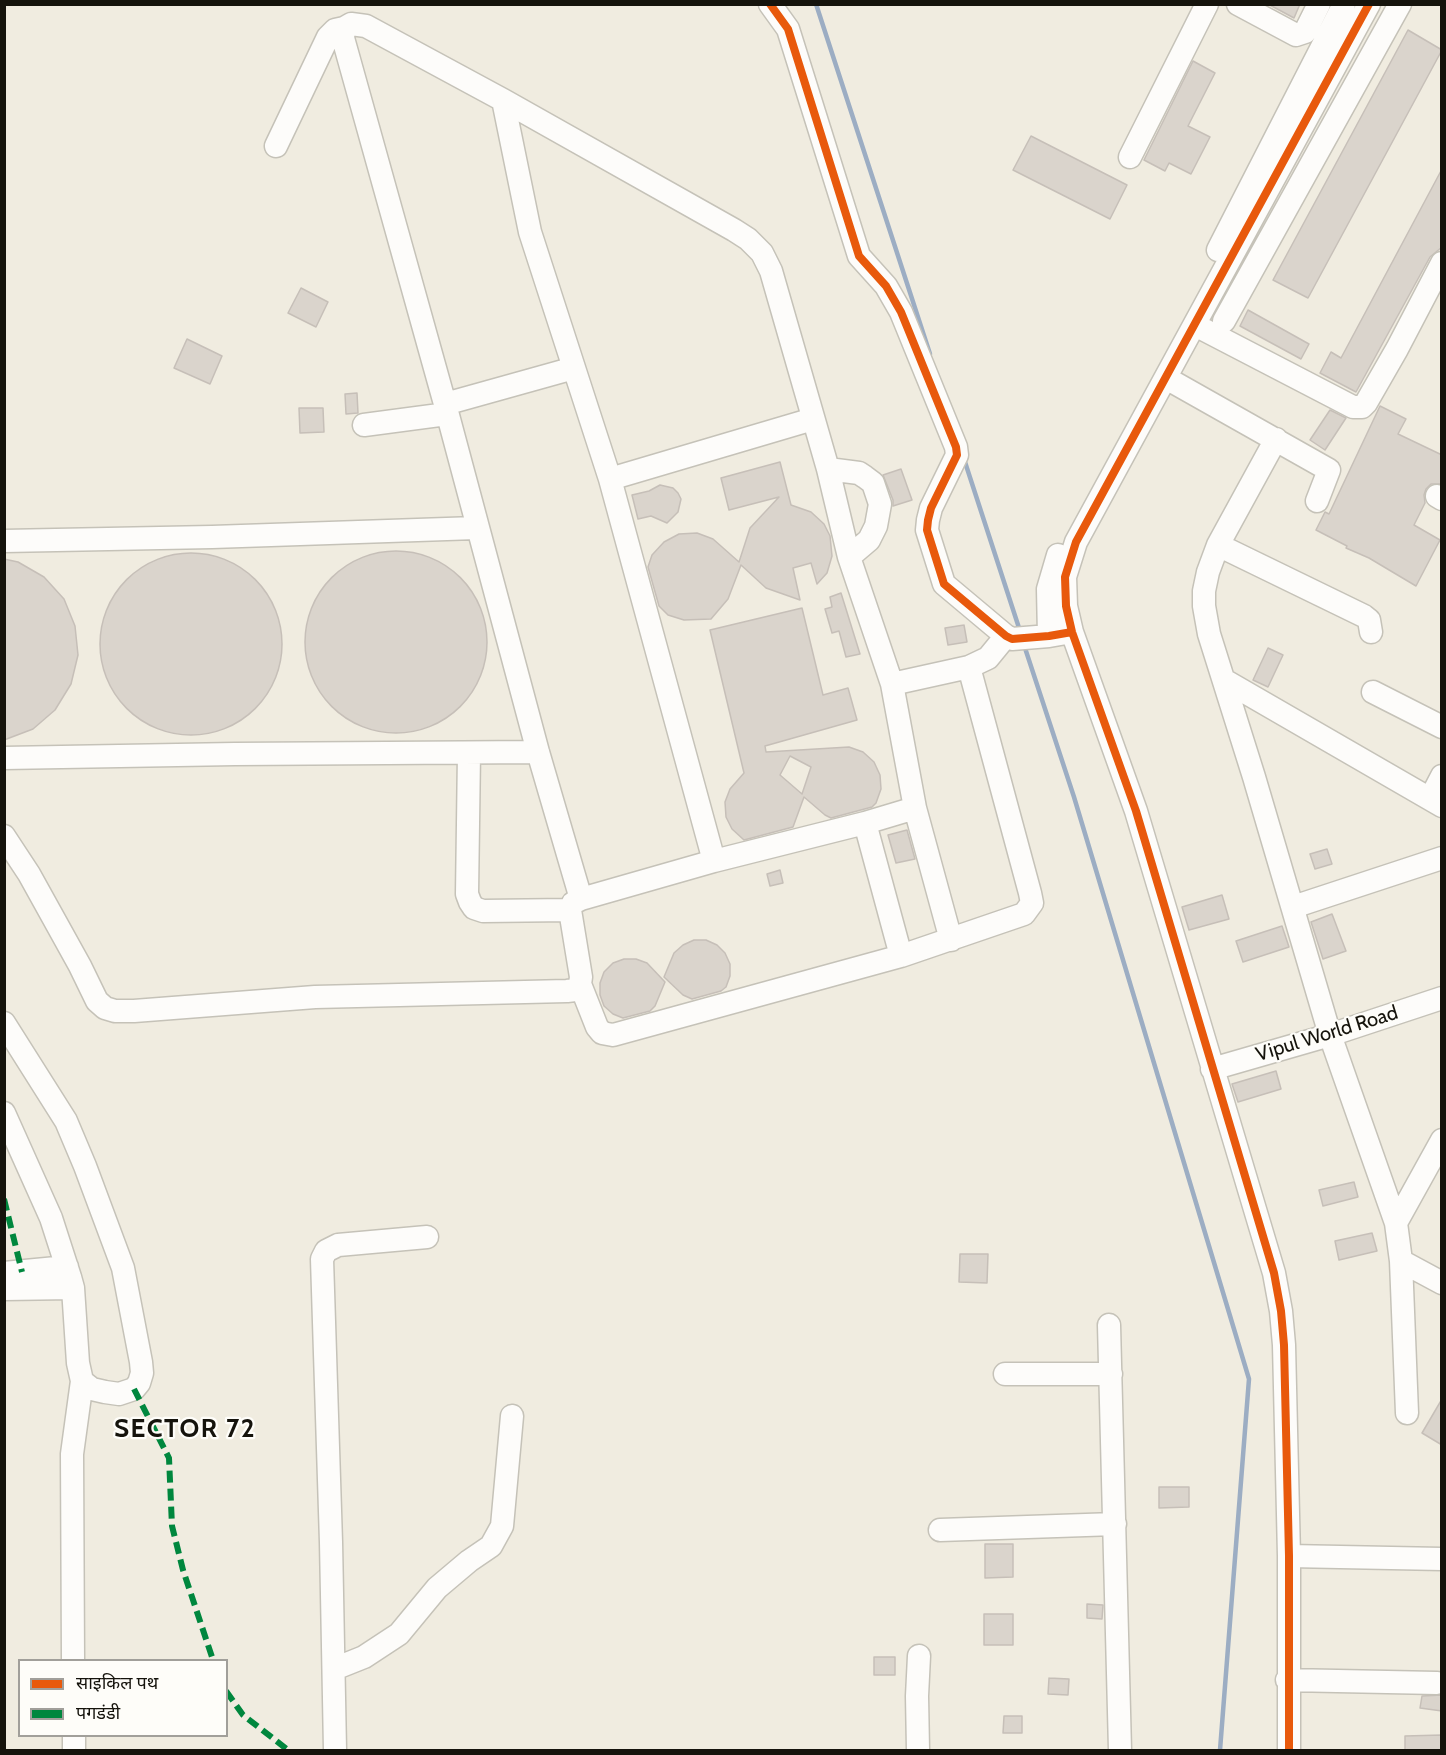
<!DOCTYPE html>
<meta charset="utf-8">
<style>
body{margin:0}
#map{position:relative;width:1446px;height:1755px;overflow:hidden;background:#f0ece0;font-family:Cabin,"Noto Sans Devanagari",sans-serif}
canvas{display:block}
.frame{position:absolute;inset:0;border:6px solid #15130c;pointer-events:none}
.legend{position:absolute;left:18px;top:1659px;width:210px;height:78px;box-sizing:border-box;background:#fefdf9;border:2px solid #a19f9a;margin:0;padding:8px 10px;list-style:none;font-size:18px;color:#15130c}
.legend li{display:flex;align-items:center;gap:12px;height:30px}
.legend b{width:30px;border:2px solid #a19f9a}
</style>
<div id="map">
<canvas width="1446" height="1755"></canvas>
<div class="frame"></div>
<ul class="legend">
<li><b style="height:8px;background:#e8590c"></b>साइकिल पथ</li>
<li><b style="height:8px;background:#00873e"></b>पगडंडी</li>
</ul>
</div>
<script>
const g = document.querySelector('canvas').getContext('2d');
g.lineJoin = 'round';
const poly = rows => new Path2D(rows.map(r => 'M' + r).join(''));
function strokePath(path, color, width, dash) { g.strokeStyle = color; g.lineWidth = width; g.lineCap = dash ? 'butt' : 'round'; g.setLineDash(dash || []); g.stroke(path); }
function fill(path, color) { g.fillStyle = color; g.fill(path, 'evenodd'); }
function write(font, color, halo, rows, align = 'center') {
  g.font = font + ' Cabin,sans-serif'; g.lineWidth = 4.5; g.setLineDash([]); g.textBaseline = 'middle'; g.strokeStyle = halo; g.fillStyle = color; for (const [text, x, y, turn = 0] of rows) {
    g.save(); g.translate(x, y); g.rotate((+turn || 0) * Math.PI / 180); g.textAlign = isNaN(turn) ? turn : align; if (halo) g.strokeText(text, 0, 0); g.fillText(text, 0, 0); g.restore();
  }
}
strokePath(poly([
 [816,4,930,354],
 [964,459,1020,631],
 [1024,645,1074,797,1249,1379,1220,1750]
]), '#9cadc3', 4.5);
const building = poly([
 [1268,4,1300,4,1294,18,1268,4],
 [1408,30,1442,50,1308,298,1273,280,1408,30],
 [1193,61,1215,73,1188,126,1210,137,1191,174,1169,163,1165,171,1144,160,1193,61],
 [1031,136,1127,185,1110,219,1013,170,1031,136],
 [1442,169,1442,247,1430,257,1356,392,1320,373,1331,352,1341,358,1442,169],
 [301,288,328,302,316,327,288,313,301,288],
 [1248,310,1309,344,1301,359,1240,326,1248,310],
 [187,339,222,356,210,384,174,368,187,339],
 [357,393,358,413,346,414,345,394,357,393],
 [1380,406,1406,419,1398,434,1442,455,1442,484,1431,484,1426,489,1424,495,1425,503,1414,525,1440,540,1416,586,1369,558,1346,548,1347,546,1316,530,1325,512,1329,514,1380,406],
 [299,408,323,408,324,432,300,433,299,408],
 [1330,410,1346,418,1325,450,1310,440,1330,410],
 [780,462,791,505,811,512,824,524,830,536,832,556,827,573,817,584,811,563,793,568,800,600,766,588,741,565,728,599,711,619,684,620,668,615,659,606,648,567,652,555,664,542,679,534,697,533,713,539,739,562,750,528,779,497,729,510,721,478,780,462],
 [901,469,912,500,893,506,893,500,883,475,901,469],
 [660,485,673,488,678,493,681,499,678,512,667,523,651,516,638,519,632,495,649,491,660,485],
 '305 642a91 91 0 1 1 182 0a91 91 0 1 1-182 0Z',
 '100 644a91 91 0 1 1 182 0a91 91 0 1 1-182 0Z',
 [4,559,18,562,44,577,64,599,75,626,78,655,71,684,55,710,33,729,4,740,4,559],
 [841,593,860,654,846,657,839,631,832,633,825,609,832,607,830,597,841,593],
 [802,608,823,695,848,688,857,720,765,746,766,752,849,747,863,752,874,762,880,775,881,789,876,803,872,807,831,818,825,815,804,797,793,827,744,840,732,829,726,817,725,802,730,789,744,773,710,630,802,608],
 [790,756,811,767,802,794,780,775,790,756],
 [964,625,967,642,948,645,945,628,964,625],
 [1268,648,1283,655,1268,687,1253,680,1268,648],
 [907,830,915,859,896,863,888,835,907,830],
 [1327,849,1332,864,1315,869,1310,854,1327,849],
 [780,870,783,883,770,886,767,874,780,870],
 [1222,895,1229,919,1189,930,1182,907,1222,895],
 [1332,914,1346,951,1323,959,1311,922,1332,914],
 [1282,926,1289,947,1243,962,1236,941,1282,926],
 [694,940,706,940,717,945,725,953,730,964,730,976,726,987,721,991,692,999,683,995,664,977,674,953,683,945,694,940],
 [624,959,636,959,647,963,665,982,655,1006,650,1011,623,1018,613,1014,604,1006,600,995,600,983,604,972,613,963,624,959],
 [1276,1071,1281,1089,1238,1102,1232,1084,1276,1071],
 [1354,1182,1358,1197,1323,1206,1319,1190,1354,1182],
 [1372,1233,1377,1251,1339,1260,1335,1241,1372,1233],
 [960,1254,988,1254,987,1283,959,1282,960,1254],
 [1442,1399,1442,1445,1422,1433,1442,1399],
 [1159,1487,1189,1487,1189,1507,1159,1508,1159,1487],
 [985,1544,1013,1544,1013,1577,985,1578,985,1544],
 [1087,1604,1103,1605,1102,1619,1087,1618,1087,1604],
 [984,1614,1013,1614,1013,1645,984,1645,984,1614],
 [874,1657,895,1657,895,1675,874,1675,874,1657],
 [1049,1678,1069,1679,1068,1695,1048,1694,1049,1678],
 [1442,1695,1442,1711,1420,1708,1422,1696,1442,1695],
 [1004,1716,1022,1716,1022,1733,1003,1733,1004,1716],
 [1442,1735,1442,1750,1405,1750,1405,1736,1442,1735]
]);
fill(building, '#dad4cc');
strokePath(building, '#c6bfb8', 1.5);
const minor = poly([
 [770,4,788,29,859,256,886,286,901,312,956,447,957,455,931,508,928,520,927,530,944,584,1006,636,1012,639,1049,636,1072,632],
 [1238,4,1296,35,1305,32,1319,4],
 [503,100,530,232,610,479],
 [276,146,328,37,335,30,344,28],
 [1130,157,1207,4],
 [1218,250,1344,4],
 [1224,321,1400,4],
 [1195,325,1353,407,1362,407,1366,403,1397,349,1442,263],
 [1166,378,1329,470,1317,501],
 [445,404,574,368],
 [364,425,447,414],
 [1276,439,1218,545,1208,572,1204,591,1204,606,1209,634,1254,777,1330,1035,1396,1223,1401,1261,1407,1413],
 [828,469,859,473,865,477,873,483,880,504,876,526,869,540,849,557],
 [1437,496,1442,499],
 [4,541,212,537,476,528],
 [1218,545,1364,616,1369,620,1371,632],
 [1049,636,1048,589,1058,555],
 [1224,680,1442,806],
 [892,684,969,667,988,658,1006,636],
 [1373,692,1442,727],
 [469,753,467,894,470,902,474,908,483,911,570,910],
 [4,758,235,754,538,752],
 [1430,799,1442,776],
 [865,823,901,956],
 [4,836,29,874,80,966,97,1001,105,1008,115,1011,134,1011,315,997,567,991,575,990,580,984,581,977,570,910,573,903,581,899,714,861,865,823,915,808],
 [714,861,610,479,813,419],
 [581,899,538,752,445,404,343,38,344,28,351,24,366,26,503,100,734,230,748,239,762,253,771,271,828,469,849,557,892,684,915,808,951,940],
 [1293,907,1442,858],
 [580,984,597,1027,602,1033,613,1035,901,956,1024,914,1032,903,1030,893,969,667],
 [4,1023,66,1121,85,1166,123,1268,141,1362,142,1373,139,1383,134,1389,119,1394,105,1392,92,1389,82,1381,78,1363,73,1288,70,1277,51,1218,4,1113],
 [1212,1069,1330,1035,1442,998],
 [1396,1223,1442,1140],
 [1401,1261,1442,1283],
 [4,1273,67,1267],
 [4,1289,73,1288],
 [1109,1325,1120,1750],
 [1005,1374,1111,1374],
 [940,1530,1115,1524],
 [1289,1556,1442,1559],
 [73,1660,72,1454,82,1381],
 [334,1669,364,1657,399,1634,437,1588,469,1561,491,1546,502,1526,512,1416],
 [1287,1680,1437,1683],
 [74,1736,74,1750],
 [335,1750,331,1542,322,1259,326,1251,338,1245,427,1237],
 [918,1750,917,1696,919,1656],
 [1289,1750,1289,1556,1284,1345,1281,1311,1274,1273,1136,811,1072,632,1066,606,1065,577,1076,542,1369,4]
]);
strokePath(minor, '#c5c2b8', 25);
strokePath(minor, '#fdfcfa', 22);
strokePath(poly([
 [4,1199,22,1272],
 [134,1389,169,1458,172,1526,183,1570,213,1660],
 [226,1691,243,1715,288,1750]
]), '#00873e', 6, [12, 6]);
strokePath(poly([
 [770,4,788,29,859,256,886,286,901,312,956,447,957,455,931,508,928,520,927,530,944,584,1006,636,1012,639,1049,636,1072,632],
 [1289,1750,1289,1556,1284,1345,1281,1311,1274,1273,1136,811,1072,632,1066,606,1065,577,1076,542,1369,4]
]), '#e8590c', 8);
write('20px', '#15130c', '#fefdf9', [
 ["Vipul World Road",1327,1034,-17]
]);
g.letterSpacing = '1.5px';
write('bold 26px', '#15130c', '#fefdf9', [
 ["SECTOR 72",185,1429]
]);
g.letterSpacing = '0px';
</script>
